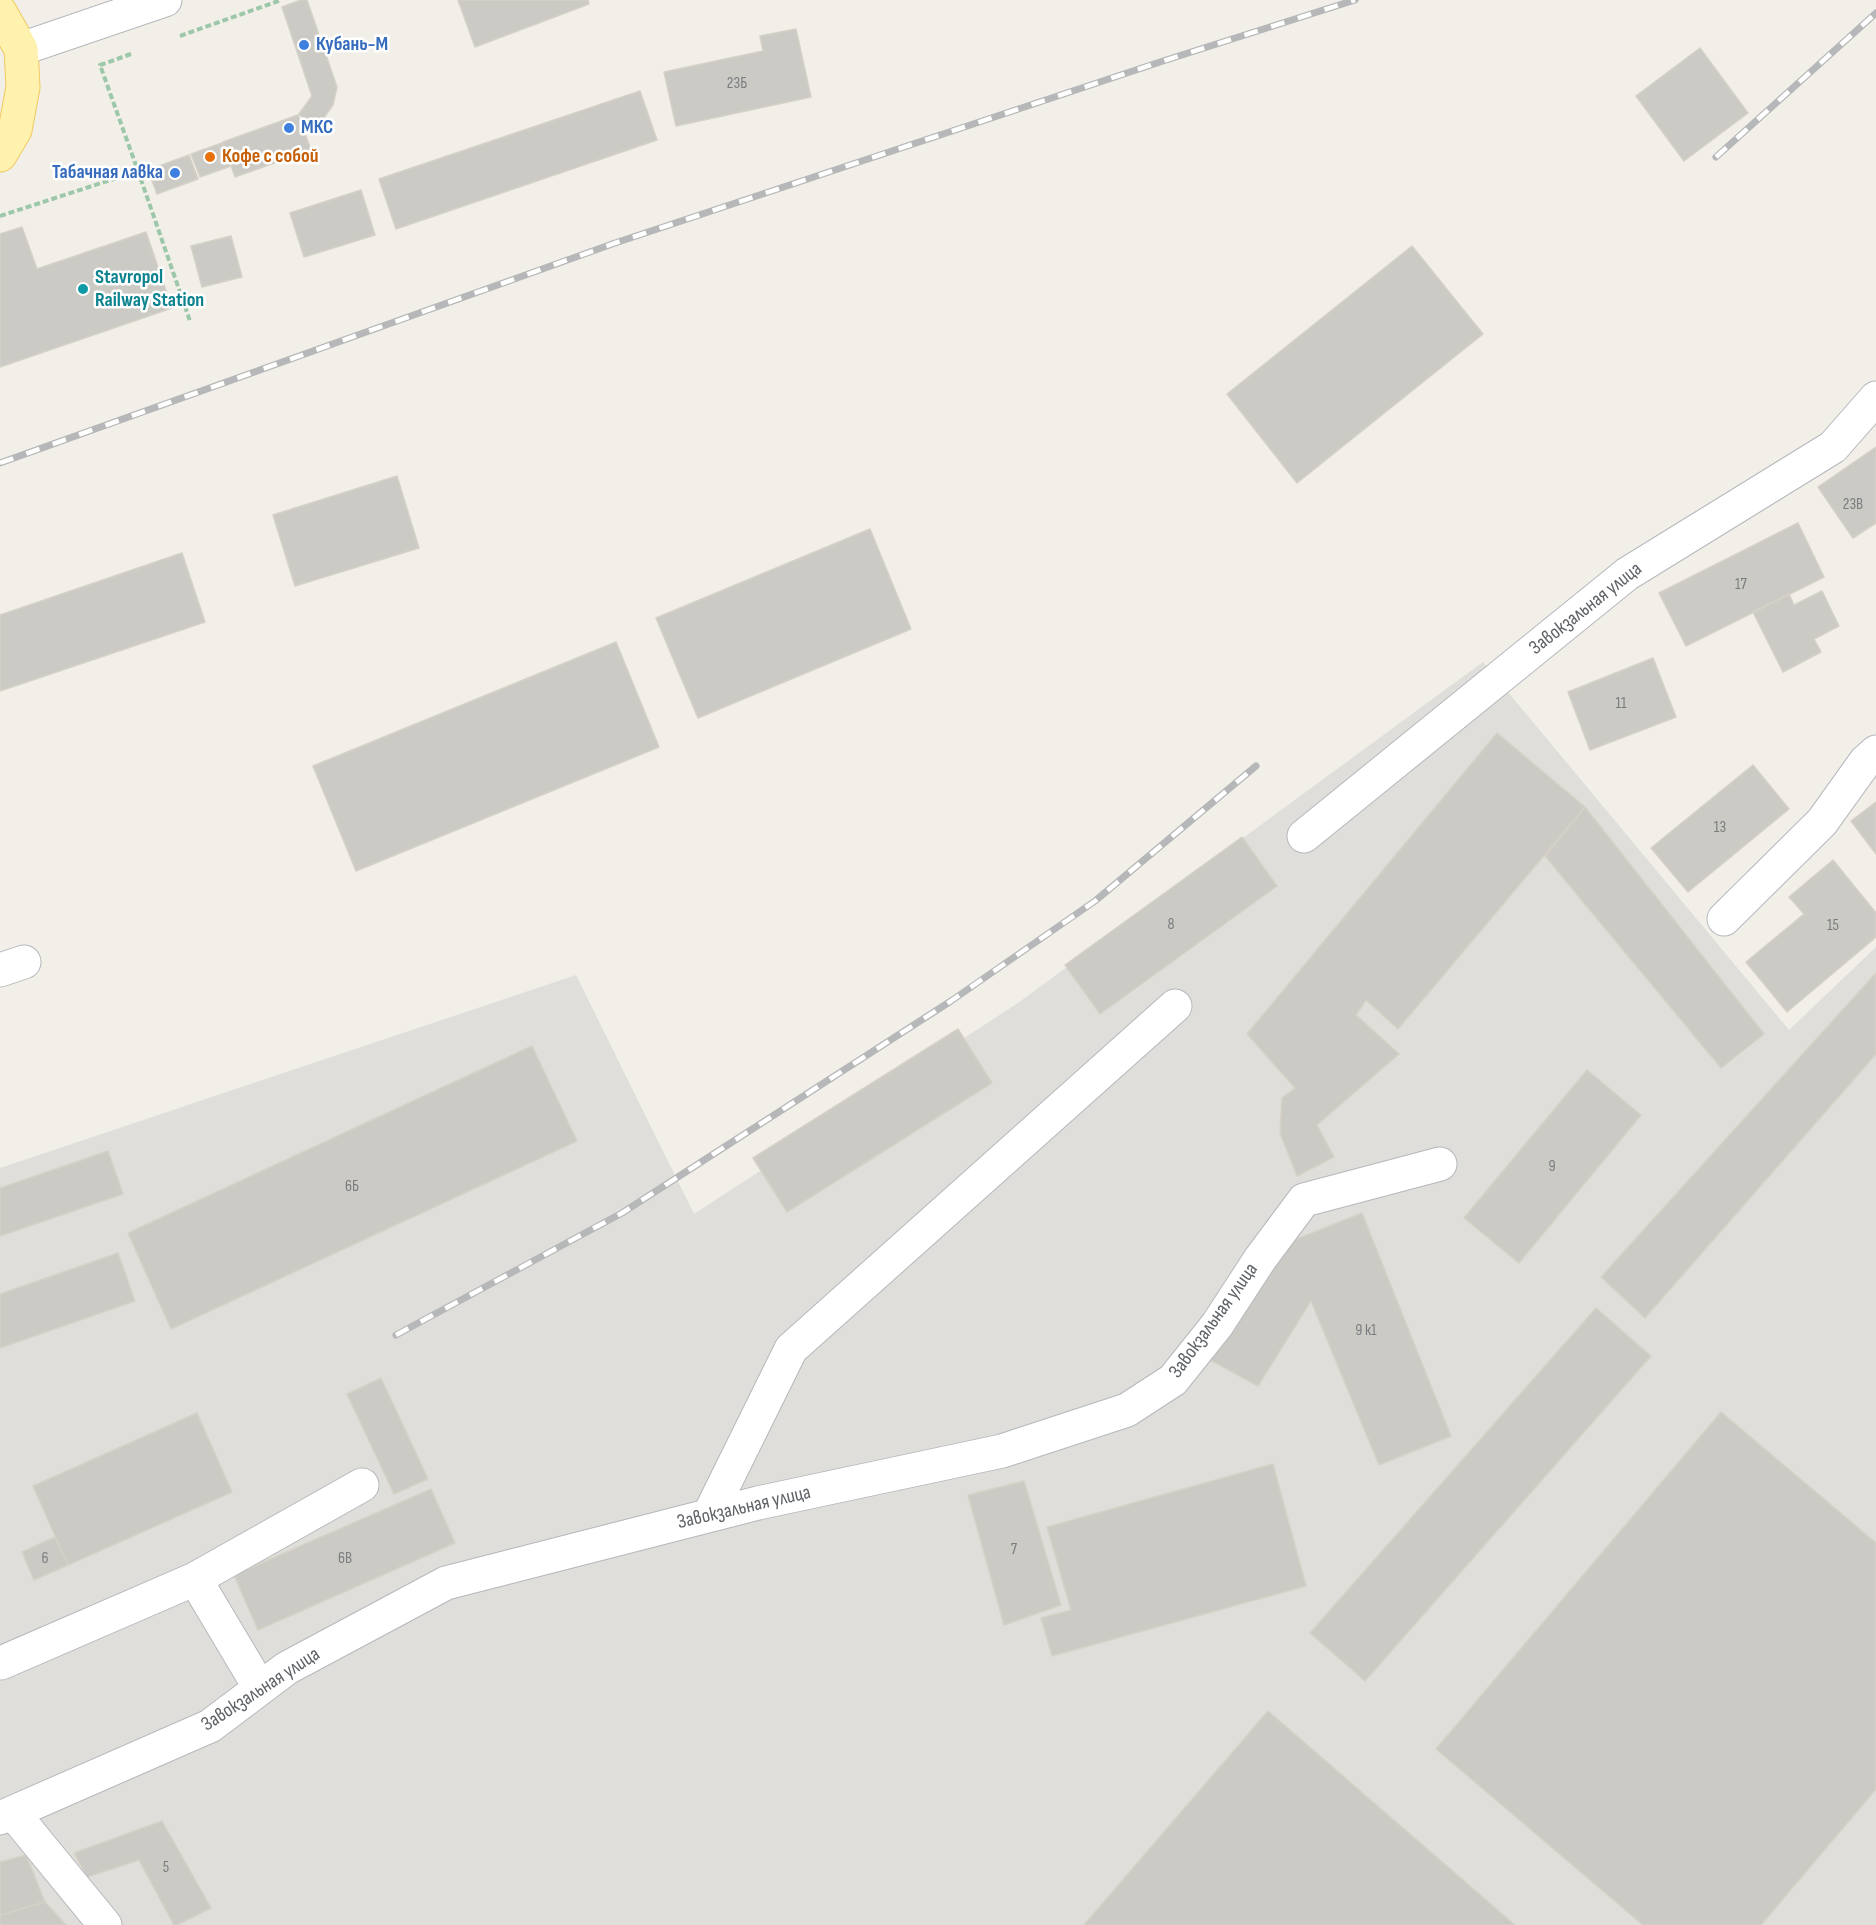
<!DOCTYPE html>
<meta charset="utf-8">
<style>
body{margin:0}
canvas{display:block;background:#f1efe8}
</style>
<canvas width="1876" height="1925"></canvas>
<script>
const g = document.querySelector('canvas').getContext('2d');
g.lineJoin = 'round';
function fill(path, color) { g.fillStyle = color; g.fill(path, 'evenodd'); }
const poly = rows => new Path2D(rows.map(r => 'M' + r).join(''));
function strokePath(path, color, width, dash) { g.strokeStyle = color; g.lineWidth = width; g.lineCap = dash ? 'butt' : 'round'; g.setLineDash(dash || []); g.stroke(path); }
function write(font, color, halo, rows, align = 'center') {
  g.font = font + ' "Sofia Sans Condensed",sans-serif'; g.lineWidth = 5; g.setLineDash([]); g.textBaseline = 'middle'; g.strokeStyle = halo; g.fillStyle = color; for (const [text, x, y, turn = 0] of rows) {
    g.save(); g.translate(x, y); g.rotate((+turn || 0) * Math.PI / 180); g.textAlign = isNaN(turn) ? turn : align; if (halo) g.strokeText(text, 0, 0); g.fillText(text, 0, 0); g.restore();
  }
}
fill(poly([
 [1483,662,1789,1030,1876,947,1876,1925,0,1925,0,1168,576,975,694,1214,1018,1003]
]), '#e0deda');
const building = poly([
 [301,0,307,0,337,87,333,105,315,130,299,114,312,96,282,7,301,0],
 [458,0,588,0,589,4,475,47,458,0],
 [796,29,811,97,676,126,664,72,763,51,760,36,796,29],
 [1700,48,1748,113,1684,161,1636,96,1700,48],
 [640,91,657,140,396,229,379,179,640,91],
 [298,115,311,150,235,177,223,142,298,115],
 [222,143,231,166,200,177,191,154,222,143],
 [189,155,198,179,157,194,148,170,189,155],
 [361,190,375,235,304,257,290,213,361,190],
 [22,227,37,269,146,232,172,308,0,367,0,234,22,227],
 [231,236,242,277,202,287,191,246,231,236],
 [1412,246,1483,334,1297,483,1227,394,1412,246],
 [1876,447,1876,523,1853,538,1818,487,1876,447],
 [397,476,419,548,295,586,273,515,397,476],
 [1798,523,1824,577,1686,646,1659,593,1798,523],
 [870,529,911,629,698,718,656,618,870,529],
 [182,553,205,622,0,691,0,615,182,553],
 [1822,591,1839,626,1814,639,1821,652,1783,672,1753,612,1789,594,1794,605,1822,591],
 [616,642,659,747,356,871,313,766,616,642],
 [1653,658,1676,717,1590,750,1568,692,1653,658],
 [1497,733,1585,807,1398,1029,1366,1000,1356,1015,1399,1054,1317,1125,1334,1157,1297,1176,1280,1133,1282,1098,1295,1088,1247,1034,1497,733],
 [1753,765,1789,809,1688,892,1651,848,1753,765],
 [1876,802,1876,854,1851,821,1876,802],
 [1585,807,1764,1034,1721,1068,1545,856,1585,807],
 [1242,837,1277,886,1100,1014,1065,965,1242,837],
 [1833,860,1876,913,1876,937,1787,1012,1746,962,1804,914,1789,897,1833,860],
 [1876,973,1876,1054,1645,1318,1601,1277,1876,973],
 [958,1029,992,1083,787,1212,753,1158,958,1029],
 [532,1046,577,1141,171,1329,128,1233,532,1046],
 [1587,1070,1641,1115,1519,1263,1464,1218,1587,1070],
 [108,1151,123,1194,0,1236,0,1188,108,1151],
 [1362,1213,1451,1436,1379,1465,1311,1301,1258,1386,1210,1360,1289,1242,1362,1213],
 [118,1253,135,1301,0,1348,0,1294,118,1253],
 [1596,1308,1651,1356,1365,1681,1310,1633,1596,1308],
 [381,1378,428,1479,394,1494,347,1394,381,1378],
 [1721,1412,1876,1543,1876,1789,1761,1925,1643,1925,1436,1749,1721,1412],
 [197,1413,232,1492,68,1565,33,1486,197,1413],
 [1273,1464,1306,1586,1052,1656,1041,1618,1071,1610,1047,1527,1273,1464],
 [1024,1481,1061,1605,1004,1625,968,1495,1024,1481],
 [431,1489,455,1543,258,1630,234,1575,431,1489],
 [55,1537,68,1565,34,1580,22,1552,55,1537],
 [1268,1711,1515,1925,1084,1925,1268,1711],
 [162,1821,211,1908,177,1925,174,1925,139,1860,87,1877,74,1853,162,1821],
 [26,1855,45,1902,0,1915,0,1862,26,1855],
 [45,1902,66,1925,0,1925,0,1915,45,1902]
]);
fill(building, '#cccac5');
strokePath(building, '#d6d1c6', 1.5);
const minor = poly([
 [21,49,165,0],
 [1304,836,1627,574,1833,447,1876,398],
 [1724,919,1822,822,1865,762,1876,752],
 [0,970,24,962],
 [709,1515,791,1349,1175,1006],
 [1,1663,195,1579],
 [260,1688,195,1579,362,1485],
 [14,1814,105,1925],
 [0,1818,210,1726,287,1668,446,1583,758,1503,1002,1451,1127,1410,1173,1380,1217,1325,1260,1259,1304,1200,1440,1164]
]);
const major = poly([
 [0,12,21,49,23,87,15,130,0,155]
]);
strokePath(minor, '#b5b8bc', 35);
strokePath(major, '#f2c960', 35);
strokePath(poly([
 [180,36,281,0],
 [131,54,100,65,138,171],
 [0,216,138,171,190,321]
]), '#9cc7a9', 4, [6, 3]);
strokePath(minor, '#fff', 33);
strokePath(major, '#fff2af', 33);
const rail = poly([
 [1716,157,1876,13],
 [0,463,615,243,1163,61,1355,0],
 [396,1335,622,1213,951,1001,1095,901,1256,766]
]);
strokePath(rail, '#b6b7b8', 7);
strokePath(rail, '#fff', 4.5, [14]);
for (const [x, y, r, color] of [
 [304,45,6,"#3f7fe0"],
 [289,128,6,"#3f7fe0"],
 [210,157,6,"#e8710a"],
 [175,173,6,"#3f7fe0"],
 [83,289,6,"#0f9aa8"]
]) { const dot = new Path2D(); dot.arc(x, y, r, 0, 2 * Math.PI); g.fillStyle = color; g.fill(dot); strokePath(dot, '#fff', 2); }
write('16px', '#7a7d7f', null, [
 ["23Б",737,84],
 ["23В",1853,505],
 ["17",1741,585],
 ["11",1621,704],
 ["13",1720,828],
 ["8",1171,925],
 ["15",1833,926],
 ["9",1552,1167],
 ["6Б",352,1187],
 ["9 к1",1366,1331],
 ["7",1014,1550],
 ["6",45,1559],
 ["6В",345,1559],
 ["5",166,1868]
]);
write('bold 20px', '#366cbe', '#fff', [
 ["Кубань-М",316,45],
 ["МКС",301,128],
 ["Табачная лавка",163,173,"right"]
], 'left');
write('bold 20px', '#c56008', '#fff', [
 ["Кофе с собой",222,157]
], 'left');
write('bold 20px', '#0d838f', '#fff', [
 ["Stavropol",95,278],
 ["Railway Station",95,301]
], 'left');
write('20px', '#5f6368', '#fff', [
 ["Завокзальная улица",1586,609,-38],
 ["Завокзальная улица",1214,1321,-54],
 ["Завокзальная улица",744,1508,-13],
 ["Завокзальная улица",261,1690,-33]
]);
</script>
